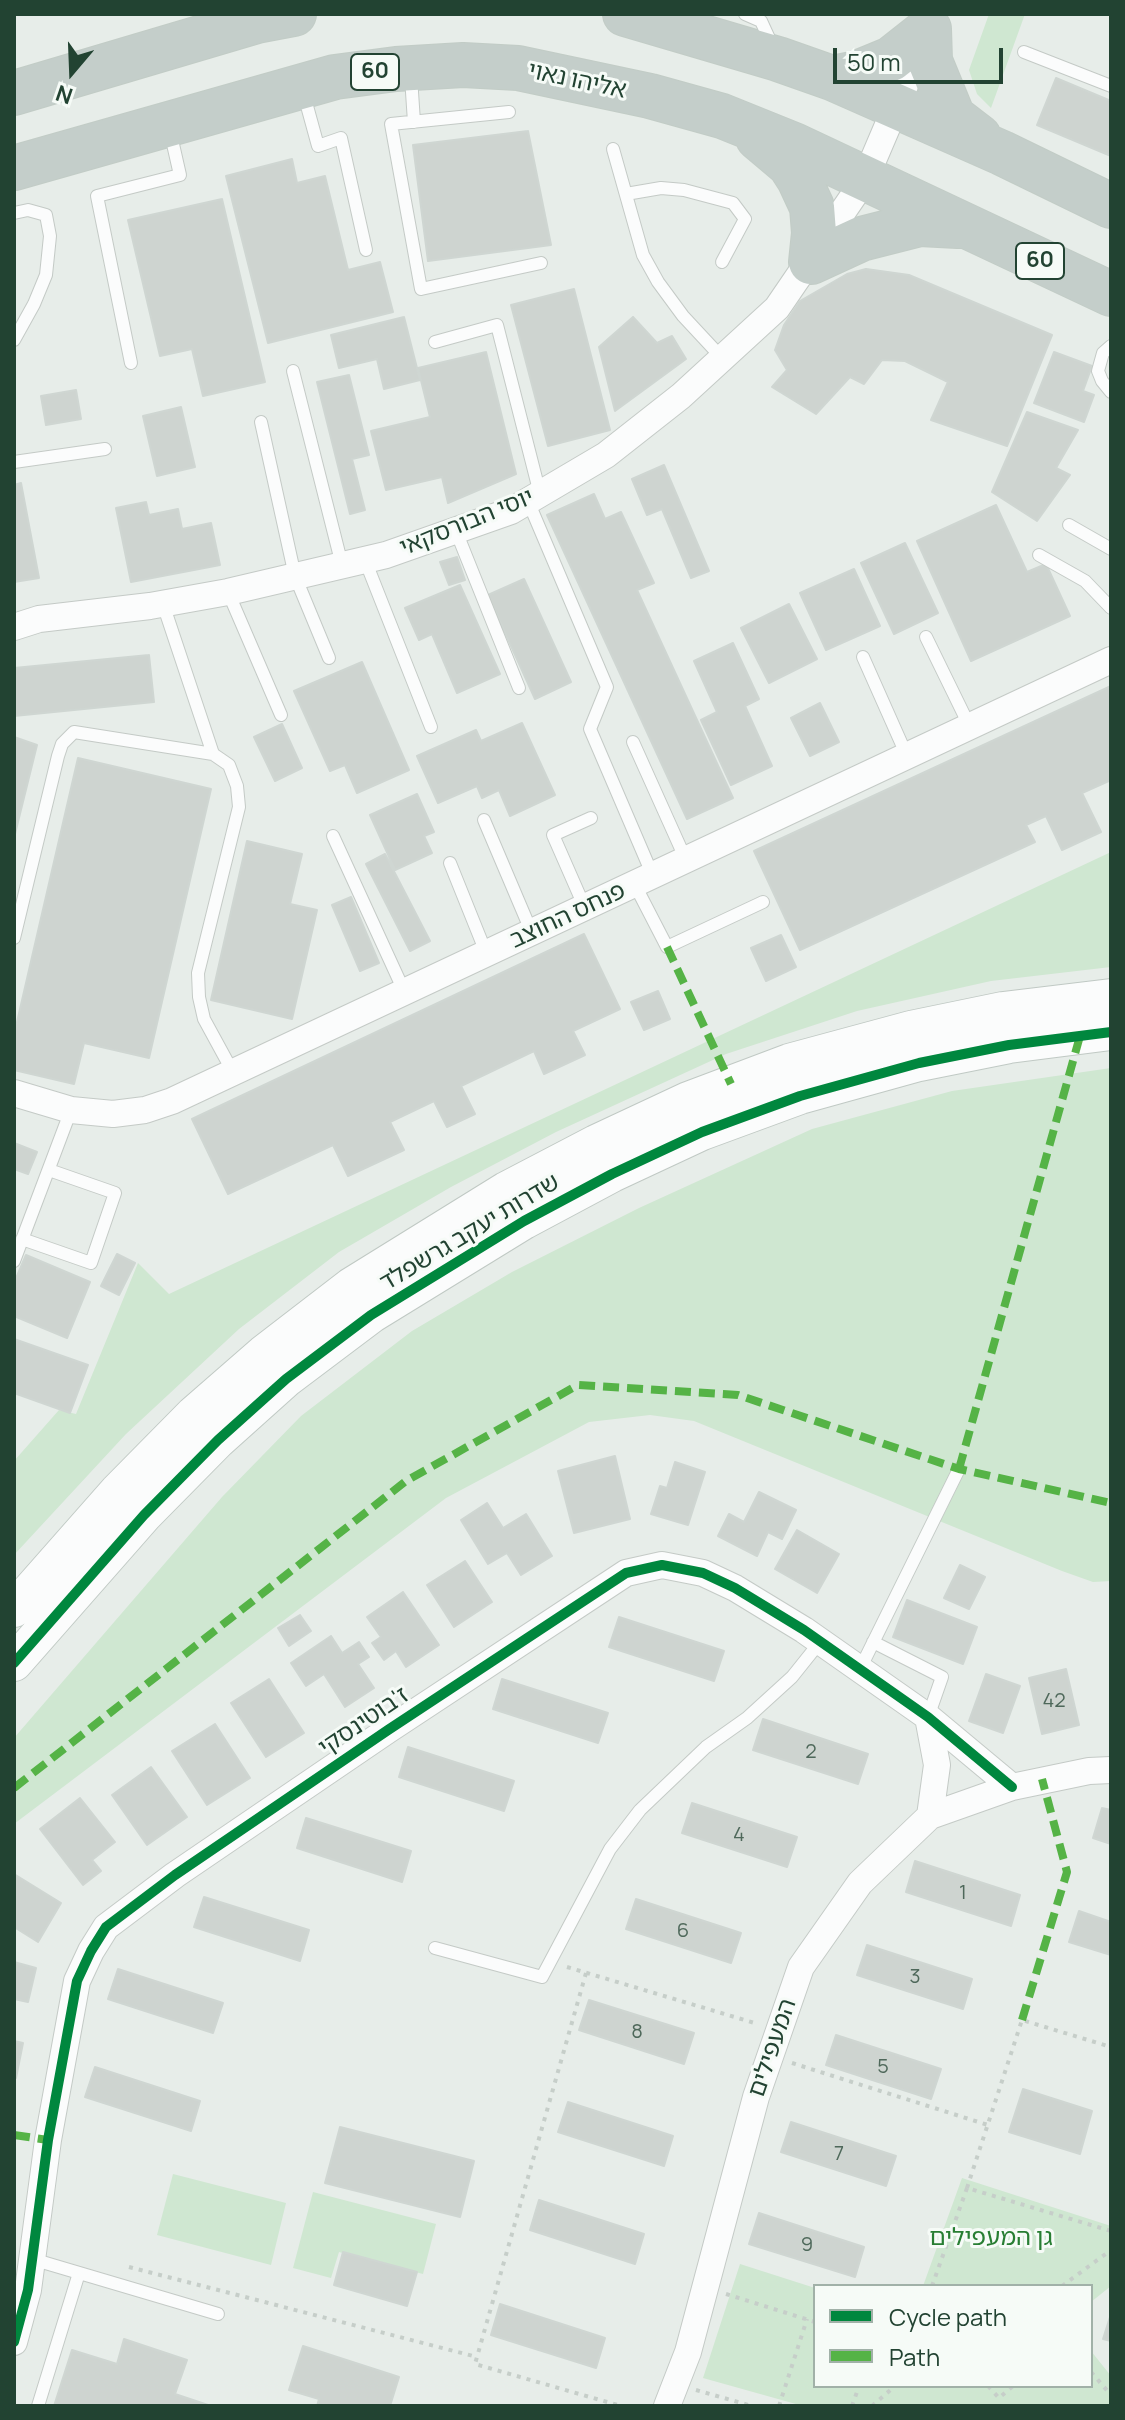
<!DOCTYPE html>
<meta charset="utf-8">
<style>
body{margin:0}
#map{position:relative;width:1125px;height:2420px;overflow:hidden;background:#e7ede9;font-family:Manrope,sans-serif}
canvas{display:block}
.frame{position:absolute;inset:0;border:16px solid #224332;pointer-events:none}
.legend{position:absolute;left:813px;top:2284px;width:280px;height:104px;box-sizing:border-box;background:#f6fbf7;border:2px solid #a1b1a8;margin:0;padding:10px 14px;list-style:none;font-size:24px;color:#224332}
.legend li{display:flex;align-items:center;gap:16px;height:40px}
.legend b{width:40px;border:2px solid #a1b1a8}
.north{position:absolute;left:32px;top:32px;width:80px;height:80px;-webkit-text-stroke:6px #f6fbf7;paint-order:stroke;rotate:199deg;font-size:22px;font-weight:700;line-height:32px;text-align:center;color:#224332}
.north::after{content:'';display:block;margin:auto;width:28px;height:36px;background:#224332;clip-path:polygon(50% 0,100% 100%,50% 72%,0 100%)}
.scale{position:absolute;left:833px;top:48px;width:170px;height:36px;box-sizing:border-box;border:4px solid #224332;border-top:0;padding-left:10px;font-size:24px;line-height:28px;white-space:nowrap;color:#224332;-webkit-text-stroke:6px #f6fbf7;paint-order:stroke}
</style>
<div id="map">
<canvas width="1125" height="2420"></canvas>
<div class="frame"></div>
<ul class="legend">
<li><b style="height:10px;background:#00873e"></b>Cycle path</li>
<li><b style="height:10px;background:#55b346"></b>Path</li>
</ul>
<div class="north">N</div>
<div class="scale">50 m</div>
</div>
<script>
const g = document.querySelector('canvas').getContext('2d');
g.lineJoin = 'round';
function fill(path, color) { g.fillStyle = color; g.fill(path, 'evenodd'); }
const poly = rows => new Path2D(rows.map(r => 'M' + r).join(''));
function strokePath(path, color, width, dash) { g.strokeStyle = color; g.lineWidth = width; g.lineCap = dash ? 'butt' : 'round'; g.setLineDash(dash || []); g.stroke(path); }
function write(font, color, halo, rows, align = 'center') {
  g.font = font + ' Manrope,"Noto Sans Hebrew",sans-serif'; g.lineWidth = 6; g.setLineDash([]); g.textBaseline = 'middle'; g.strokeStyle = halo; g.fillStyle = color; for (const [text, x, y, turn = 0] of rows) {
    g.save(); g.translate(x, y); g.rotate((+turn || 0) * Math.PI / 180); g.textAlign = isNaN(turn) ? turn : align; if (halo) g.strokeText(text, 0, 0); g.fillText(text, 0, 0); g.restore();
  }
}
fill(poly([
 [989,14,1025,14,991,108,977,94,969,70],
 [1111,852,1111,967,991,981,857,1011,726,1054,556,1132,451,1187,339,1252,239,1329,126,1434,14,1555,14,1461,59,1410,76,1414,138,1263,169,1294],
 [1111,1068,1111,1581,1093,1582,1062,1571,694,1421,650,1415,589,1422,446,1498,14,1824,14,1738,222,1497,301,1416,412,1331,512,1272,639,1208,812,1129,952,1091],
 [173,2174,286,2203,271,2265,157,2235],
 [962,2178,1111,2226,1111,2286,1091,2302,1091,2286,923,2286],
 [313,2192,436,2224,423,2274,339,2252,331,2278,293,2268],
 [740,2264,815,2288,815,2386,1091,2386,1091,2351,1111,2376,1111,2406,803,2406,703,2378]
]), '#cfe7d1');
const building = poly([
 [1056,78,1111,101,1111,156,1037,125,1056,78],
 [528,131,551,245,428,261,413,145,528,131],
 [292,159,297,183,325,176,348,270,380,262,393,312,268,343,226,176,292,159],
 [222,199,265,382,203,396,192,349,160,356,128,220,222,199],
 [866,269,909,275,1052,335,1007,446,931,420,948,382,905,361,882,360,864,384,850,377,816,414,772,387,787,370,775,350,784,325,800,301,847,274,866,269],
 [574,289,610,430,548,446,511,305,574,289],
 [404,317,420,380,384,389,377,359,339,368,331,335,404,317],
 [633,317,657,343,672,336,686,359,615,411,599,347,633,317],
 [486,352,516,474,448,503,442,477,386,490,371,431,430,417,418,368,486,352],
 [1054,352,1092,366,1083,391,1094,395,1084,422,1034,403,1054,352],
 [349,375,369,455,352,459,365,510,350,514,317,382,349,375],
 [76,390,81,419,46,425,41,396,76,390],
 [181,407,195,467,157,476,143,416,181,407],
 [1027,412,1078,430,1056,468,1070,475,1037,521,992,492,1027,412],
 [664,465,709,571,691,578,662,509,647,515,632,479,664,465],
 [21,483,39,578,14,582,14,485,21,483],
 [594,494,605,519,621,512,654,583,637,590,733,798,687,819,547,515,594,494],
 [146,502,149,515,178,509,182,529,211,523,220,565,131,582,116,508,146,502],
 [996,505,1027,572,1046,564,1070,616,971,661,917,541,996,505],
 [905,543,938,613,894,634,861,563,905,543],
 [457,557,465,580,449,585,440,562,457,557],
 [854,569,880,626,826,650,800,593,854,569],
 [524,579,571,682,535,699,488,595,524,579],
 [460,585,500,674,457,693,432,634,419,640,405,608,460,585],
 [789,604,817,659,769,683,741,628,789,604],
 [733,643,759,699,745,706,772,766,731,785,701,720,717,712,694,661,733,643],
 [149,655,154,702,14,716,14,668,149,655],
 [362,662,409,770,357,793,345,765,330,771,294,691,362,662],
 [1111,686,1111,780,1082,793,1101,832,1062,850,1046,816,1026,825,1035,842,800,950,754,851,1111,686],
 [820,703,839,742,810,756,791,718,820,703],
 [522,723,555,795,510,816,499,790,482,798,477,786,438,803,417,756,476,730,481,741,522,723],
 [282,724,302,768,275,781,254,737,282,724],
 [14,737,37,745,14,838,14,737],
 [78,758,211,789,149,1058,84,1043,74,1084,14,1070,14,1035,78,758],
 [417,794,434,832,424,836,432,853,395,870,370,815,417,794],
 [247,841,302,854,290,904,317,910,292,1019,211,1000,247,841],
 [385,854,430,941,410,951,366,864,385,854],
 [351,897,379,963,360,971,332,905,351,897],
 [584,934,620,1009,573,1031,585,1055,544,1074,534,1051,461,1086,475,1114,447,1127,434,1101,390,1122,404,1150,348,1176,333,1145,228,1194,192,1119,584,934],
 [781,935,796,967,766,981,751,948,781,935],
 [658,991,670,1019,644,1030,631,1002,658,991],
 [14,1143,37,1152,28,1174,14,1169,14,1143],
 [117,1254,135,1263,119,1295,101,1286,117,1254],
 [26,1255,90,1282,67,1338,14,1316,14,1283,26,1255],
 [14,1339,88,1365,70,1413,14,1393,14,1339],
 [615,1456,630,1519,574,1533,558,1471,615,1456],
 [675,1462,705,1472,688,1525,651,1514,660,1486,667,1488,675,1462],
 [759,1492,796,1510,782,1539,768,1532,757,1556,718,1536,729,1514,744,1522,759,1492],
 [487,1503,503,1528,526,1514,552,1556,521,1575,507,1553,488,1564,461,1520,487,1503],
 [797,1530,839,1554,817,1593,775,1569,797,1530],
 [465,1561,492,1602,454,1627,427,1585,465,1561],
 [960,1565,985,1577,969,1609,944,1598,960,1565],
 [403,1592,439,1645,406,1667,396,1651,384,1660,372,1643,381,1637,367,1617,403,1592],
 [907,1600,977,1627,963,1664,893,1637,907,1600],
 [300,1615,311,1631,289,1646,278,1628,300,1615],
 [619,1617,724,1651,714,1681,609,1647,619,1617],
 [331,1636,342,1653,359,1642,369,1657,358,1664,374,1688,345,1707,324,1674,306,1686,291,1663,331,1636],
 [1066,1669,1079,1725,1042,1734,1029,1678,1066,1669],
 [986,1674,1020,1686,1003,1733,969,1721,986,1674],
 [269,1679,304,1733,266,1757,231,1703,269,1679],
 [502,1679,608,1713,598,1743,493,1709,502,1679],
 [763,1719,868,1754,858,1784,753,1750,763,1719],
 [215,1724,250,1778,207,1805,172,1751,215,1724],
 [408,1747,514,1781,504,1811,399,1777,408,1747],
 [151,1767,187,1817,147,1845,112,1795,151,1767],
 [80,1798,115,1842,92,1860,101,1871,83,1885,40,1829,80,1798],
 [692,1803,797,1837,787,1867,682,1833,692,1803],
 [1102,1808,1111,1810,1111,1844,1093,1838,1102,1808],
 [306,1818,411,1851,402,1882,297,1848,306,1818],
 [915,1861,1020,1895,1011,1926,906,1892,915,1861],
 [14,1874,61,1903,38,1942,14,1927,14,1874],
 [204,1897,309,1930,300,1961,194,1927,204,1897],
 [636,1899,741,1933,731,1963,626,1929,636,1899],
 [1079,1911,1111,1922,1111,1955,1069,1942,1079,1911],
 [867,1945,972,1979,963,2009,857,1975,867,1945],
 [14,1962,36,1968,28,2002,14,1999,14,1962],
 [118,1969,223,2003,213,2033,108,1999,118,1969],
 [589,2000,694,2033,684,2064,579,2030,589,2000],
 [836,2035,941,2069,931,2099,826,2065,836,2035],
 [14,2041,23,2043,16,2078,14,2078,14,2041],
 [95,2067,200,2101,191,2131,85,2097,95,2067],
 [1023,2089,1092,2111,1080,2154,1009,2132,1023,2089],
 [568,2102,673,2136,664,2166,558,2132,568,2102],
 [791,2122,896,2156,886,2186,781,2152,791,2122],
 [340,2127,474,2161,460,2217,325,2183,340,2127],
 [539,2200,644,2234,635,2264,530,2230,539,2200],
 [759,2213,864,2247,855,2277,749,2244,759,2213],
 [343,2252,417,2272,407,2306,334,2285,343,2252],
 [500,2304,605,2338,596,2368,491,2335,500,2304],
 [1111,2314,1111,2341,1103,2339,1111,2314],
 [124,2339,187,2360,175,2394,211,2406,54,2406,72,2350,117,2364,124,2339],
 [303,2346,399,2377,390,2406,317,2406,319,2399,289,2390,303,2346]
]);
fill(building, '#ced4d0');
strokePath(building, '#cfd6d2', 2);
const service = poly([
 [745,14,761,21,772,45],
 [1024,52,1111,86],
 [411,77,414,122],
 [304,95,318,146,341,138,366,250],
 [509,112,391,124,421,289,541,263],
 [613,149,643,255,658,282,683,316,723,359],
 [626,194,661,188,684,190,733,203,745,219,722,262],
 [14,213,28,210,46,215,50,236,46,275,34,304,14,340],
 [435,342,497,325,540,494],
 [1111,346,1103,353,1098,371,1102,381,1111,392],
 [131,363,97,196,180,175,170,131],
 [293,371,342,565],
 [261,422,295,576,329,658],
 [14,462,105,449],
 [528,501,607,687,590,729,653,876],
 [1069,525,1111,549],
 [456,531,519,688],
 [1039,555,1085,581,1111,608],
 [365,560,431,727],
 [228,592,281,715],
 [163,604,213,754],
 [926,637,970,727],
 [863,657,907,756],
 [633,742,686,860],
 [484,820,532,933],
 [333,836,405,993],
 [450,863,487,955],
 [635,885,667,947,763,902],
 [585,908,553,835,591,818],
 [14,938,58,756,62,744,74,732,213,754,229,765,237,786,239,807,198,973,199,997,204,1019,234,1074],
 [22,1239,91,1263,115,1193,49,1170],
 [14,1261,71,1110],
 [873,1642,942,1677,928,1717],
 [859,1671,959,1469],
 [435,1948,542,1977,610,1849,640,1810,706,1747,747,1718,792,1677,820,1642],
 [32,2259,218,2314],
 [38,2406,79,2273]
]);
const minor = poly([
 [14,627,39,619,150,606,228,592,386,555,511,511,606,455,681,396,777,308,865,179,923,43],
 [14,1093,71,1110,113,1114,145,1110,172,1101,1111,660],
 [928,1717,937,1765,930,1816],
 [14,2342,28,2290,48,2140,77,1981,91,1951,106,1927,175,1875,388,1730,626,1573,662,1565,703,1573,735,1588,804,1630,928,1717,1012,1787],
 [667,2406,688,2352,756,2097,801,1967,860,1883,930,1816,1012,1787,1089,1771,1111,1770]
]);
const secondary = poly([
 [14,1609,118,1491,194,1414,264,1353,351,1286,506,1190,596,1143,688,1100,789,1062,911,1029,1003,1010,1111,997],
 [14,1663,144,1515,218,1440,286,1379,371,1315,524,1221,612,1174,702,1132,800,1096,919,1063,1009,1045,1111,1032]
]);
const trunk = poly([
 [625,14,778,59,832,78,1002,153,1111,206],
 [929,29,930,61,953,117,979,137],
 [832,78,857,73,891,59,929,29],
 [14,93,257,21,294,14],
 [758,138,790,165,799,179,812,207,814,233,811,262],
 [14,168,335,77,396,69,463,65,518,68,650,96,722,116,794,145,1111,294],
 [811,262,861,239,920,224,958,226]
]);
strokePath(service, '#c4cac6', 14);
strokePath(minor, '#c4cac6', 28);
strokePath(secondary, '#c0c9c4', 38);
strokePath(trunk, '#c2ccc6', 46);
strokePath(poly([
 [567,1967,758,2024],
 [586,1973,475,2364,621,2406],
 [792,2063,988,2125],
 [967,2188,1022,2020,1111,2047],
 [129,2267,477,2357],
 [932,2286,967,2188,1111,2231],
 [1062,2286,1111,2250],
 [726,2294,815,2322],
 [1091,2372,1111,2395],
 [988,2386,999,2398,1013,2386],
 [696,2390,752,2406],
 [779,2406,807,2319],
 [852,2406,859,2386],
 [872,2406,895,2386]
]), '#c6cec9', 4, [4, 6]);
strokePath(service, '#fbfcfc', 12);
strokePath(minor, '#fbfcfc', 26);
strokePath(secondary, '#fbfcfc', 36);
strokePath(trunk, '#c4ceca', 44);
strokePath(poly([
 [667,947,731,1084],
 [959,1469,1080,1036],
 [14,1788,406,1481,578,1385,738,1395,959,1469,1111,1503],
 [1022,2020,1067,1872,1042,1779],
 [14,2135,48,2140]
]), '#55b346', 8, [16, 8]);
strokePath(poly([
 [14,1663,144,1515,218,1440,286,1379,371,1315,524,1221,612,1174,702,1132,800,1096,919,1063,1009,1045,1111,1032],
 [14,2342,28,2290,48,2140,77,1981,91,1951,106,1927,175,1875,388,1730,626,1573,662,1565,703,1573,735,1588,804,1630,928,1717,1012,1787]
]), '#00873e', 10);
write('20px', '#4e685a', null, [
 ["42",1054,1701],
 ["2",811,1752],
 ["4",739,1835],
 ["1",963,1893],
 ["6",683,1931],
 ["3",915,1977],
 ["8",637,2032],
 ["5",883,2067],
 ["7",839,2154],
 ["9",807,2245]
]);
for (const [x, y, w] of [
 [375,72,48],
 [1040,261,48]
]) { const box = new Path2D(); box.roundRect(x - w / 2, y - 18, w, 36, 6); g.fillStyle = '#f6fbf7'; g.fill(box); strokePath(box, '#224332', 2); }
write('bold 22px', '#224332', null, [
 ["60",375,72],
 ["60",1040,261]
]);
write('24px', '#224332', '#f6fbf7', [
 ["אליהו נאוי",577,81,12],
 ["יוסי הבורסקאי",467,523,-22],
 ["פנחס החוצב",568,916,-25],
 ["שדרות יעקב גרשפלד",470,1233,-31],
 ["ז'בוטינסקי",364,1722,-34],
 ["המעפילים",773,2048,-71]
]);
write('24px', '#287e33', '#f6fbf7', [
 ["גן המעפילים",991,2238]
]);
</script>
